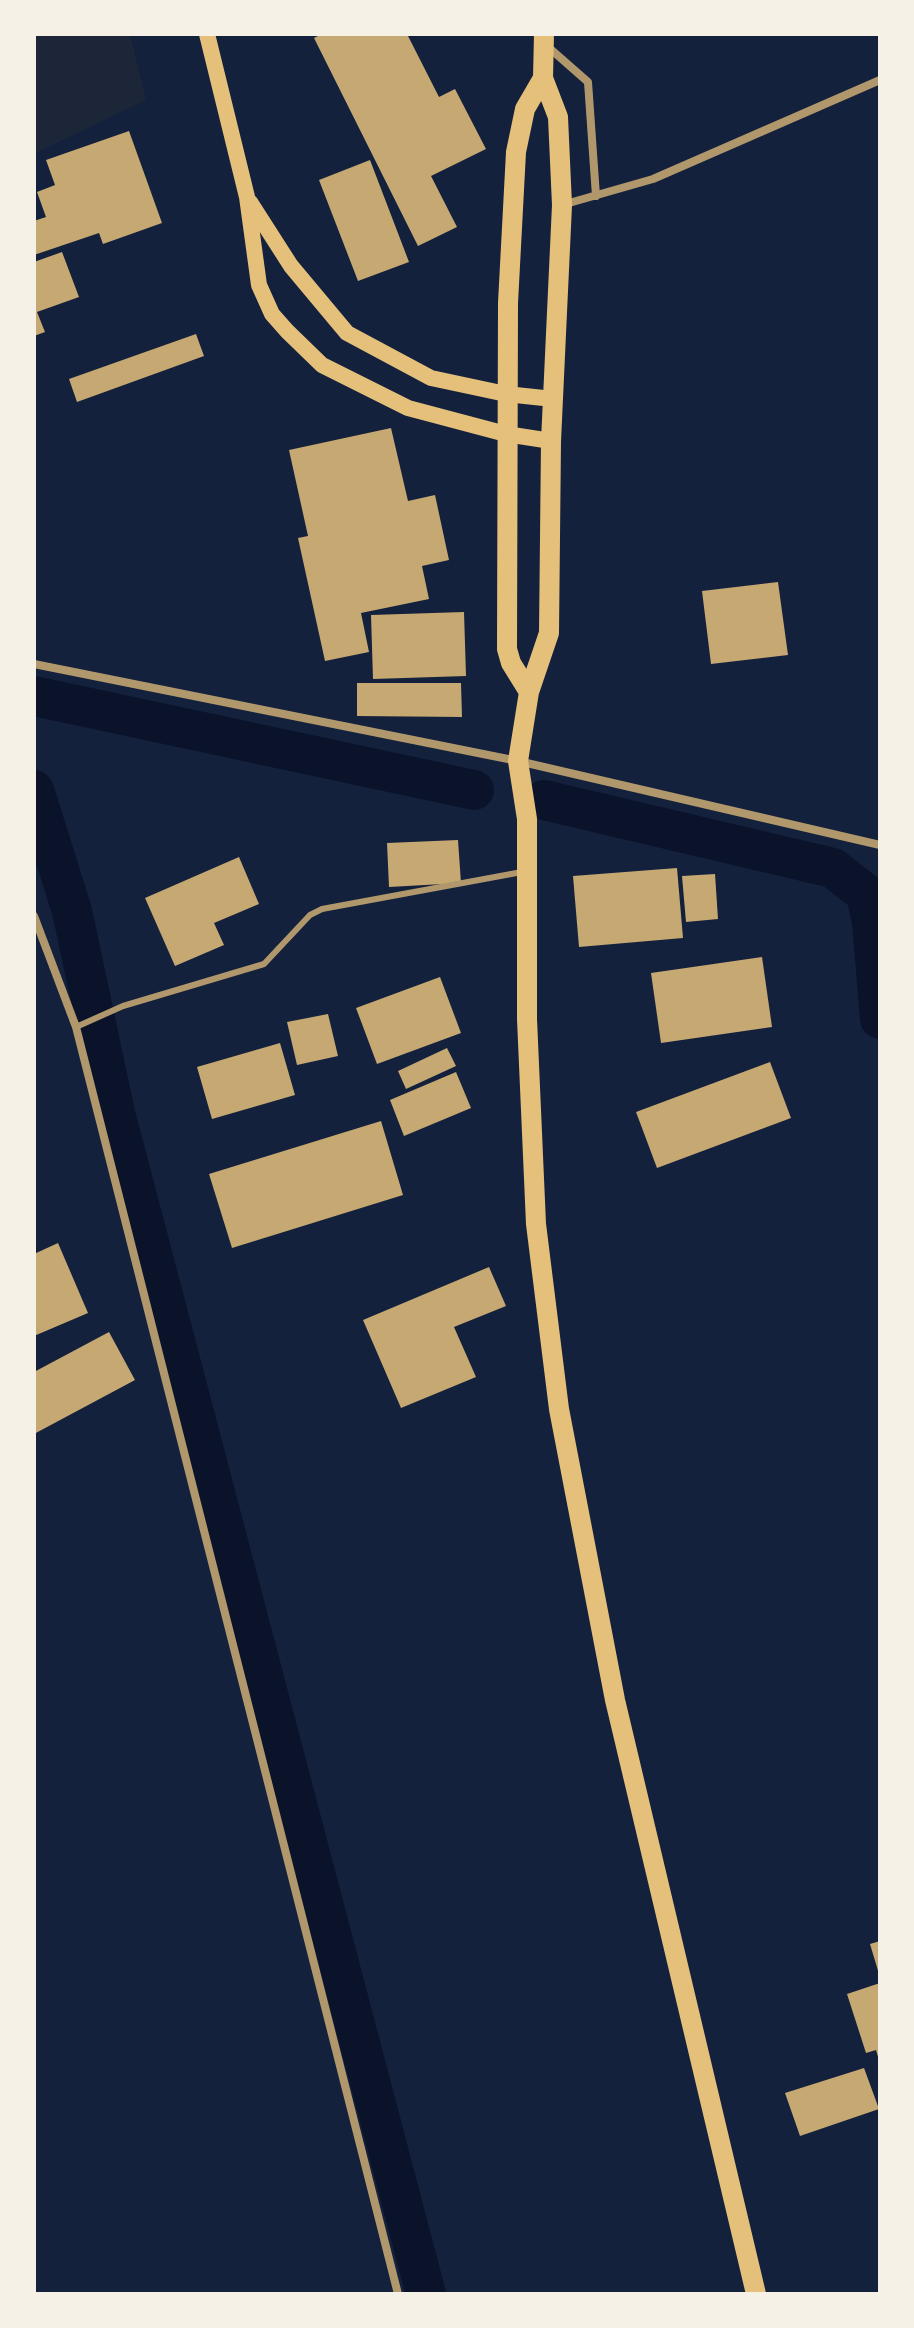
<!DOCTYPE html>
<style>
body{margin:0}
#map{position:relative;width:914px;height:2328px;overflow:hidden;background:#14213d;font-family:Karla,sans-serif}
canvas{display:block}
.frame{position:absolute;inset:0;border:36px solid #f6f1e7;pointer-events:none}
</style>
<div id="map">
<canvas width="914" height="2328"></canvas>
<div class="frame"></div>
</div>
<script>
const g = document.querySelector('canvas').getContext('2d');
g.lineJoin = 'round';
function fill(path, color) { g.fillStyle = color; g.fill(path, 'evenodd'); }
const poly = rows => new Path2D(rows.map(r => 'M' + r).join(''));
function strokePath(path, color, width, dash) { g.strokeStyle = color; g.lineWidth = width; g.lineCap = dash ? 'butt' : 'round'; g.setLineDash(dash || []); g.stroke(path); }
fill(poly([
 [34,34,130,34,146,100,34,154]
]), '#1d2539');
strokePath(poly([
 [34,696,474,790],
 [34,790,72,911,115,1113,426,2294],
 [544,800,833,868,866,894,872,923,880,1019]
]), '#0b132b', 40);
fill(poly([
 [322,34,407,34,439,97,455,89,486,149,431,176,457,227,418,246,314,38],
 [129,131,162,223,103,244,99,233,34,255,34,221,46,217,37,192,55,185,46,160],
 [370,160,409,262,358,281,319,180],
 [62,252,79,297,37,312,45,332,34,336,34,262],
 [196,334,204,356,77,402,69,379],
 [391,428,408,501,435,495,449,560,422,566,429,599,361,613,369,652,325,661,298,538,308,536,289,450],
 [778,582,788,655,711,664,702,591],
 [464,612,466,676,373,679,371,615],
 [357,683,461,683,462,717,357,716],
 [458,840,461,883,389,887,387,843],
 [239,857,259,904,214,923,224,945,175,966,145,898],
 [677,868,683,938,579,947,573,876],
 [715,874,718,919,686,922,682,876],
 [762,957,772,1027,661,1043,651,973],
 [440,977,461,1033,377,1064,356,1008],
 [328,1014,338,1056,297,1065,287,1022],
 [280,1043,295,1095,212,1119,197,1067],
 [447,1048,456,1066,406,1089,398,1071],
 [770,1062,791,1118,657,1168,636,1112],
 [456,1072,471,1108,404,1136,390,1100],
 [381,1121,403,1195,232,1248,209,1174],
 [58,1243,88,1313,34,1336,34,1254],
 [489,1267,506,1306,454,1327,476,1377,401,1408,363,1320],
 [109,1332,135,1380,34,1434,34,1372],
 [880,1941,880,1974,879,1974,870,1944],
 [880,1983,880,2060,879,2060,876,2050,866,2053,847,1994],
 [864,2068,879,2109,800,2136,785,2093]
]), '#c6a872');
strokePath(poly([
 [76,1027,123,1006,264,964,310,915,322,909,522,872]
]), '#b1986c', 6);
strokePath(poly([
 [547,46,588,82,596,196],
 [562,205,653,179,880,80],
 [34,664,518,761,880,845],
 [34,916,76,1027,398,2294]
]), '#b1986c', 8);
strokePath(poly([
 [207,34,247,197,259,285,272,314,287,331,322,365,408,408,506,434,551,441],
 [250,202,291,266,347,333,431,378,506,394,553,399]
]), '#e5c07b', 16);
strokePath(poly([
 [544,34,543,78,558,117,562,205,551,441,549,633,529,692,518,761,527,819,527,1019,536,1224,559,1409,615,1700,756,2294],
 [529,692,511,663,507,649,508,303,516,152,525,109,543,78]
]), '#e5c07b', 20);
</script>
